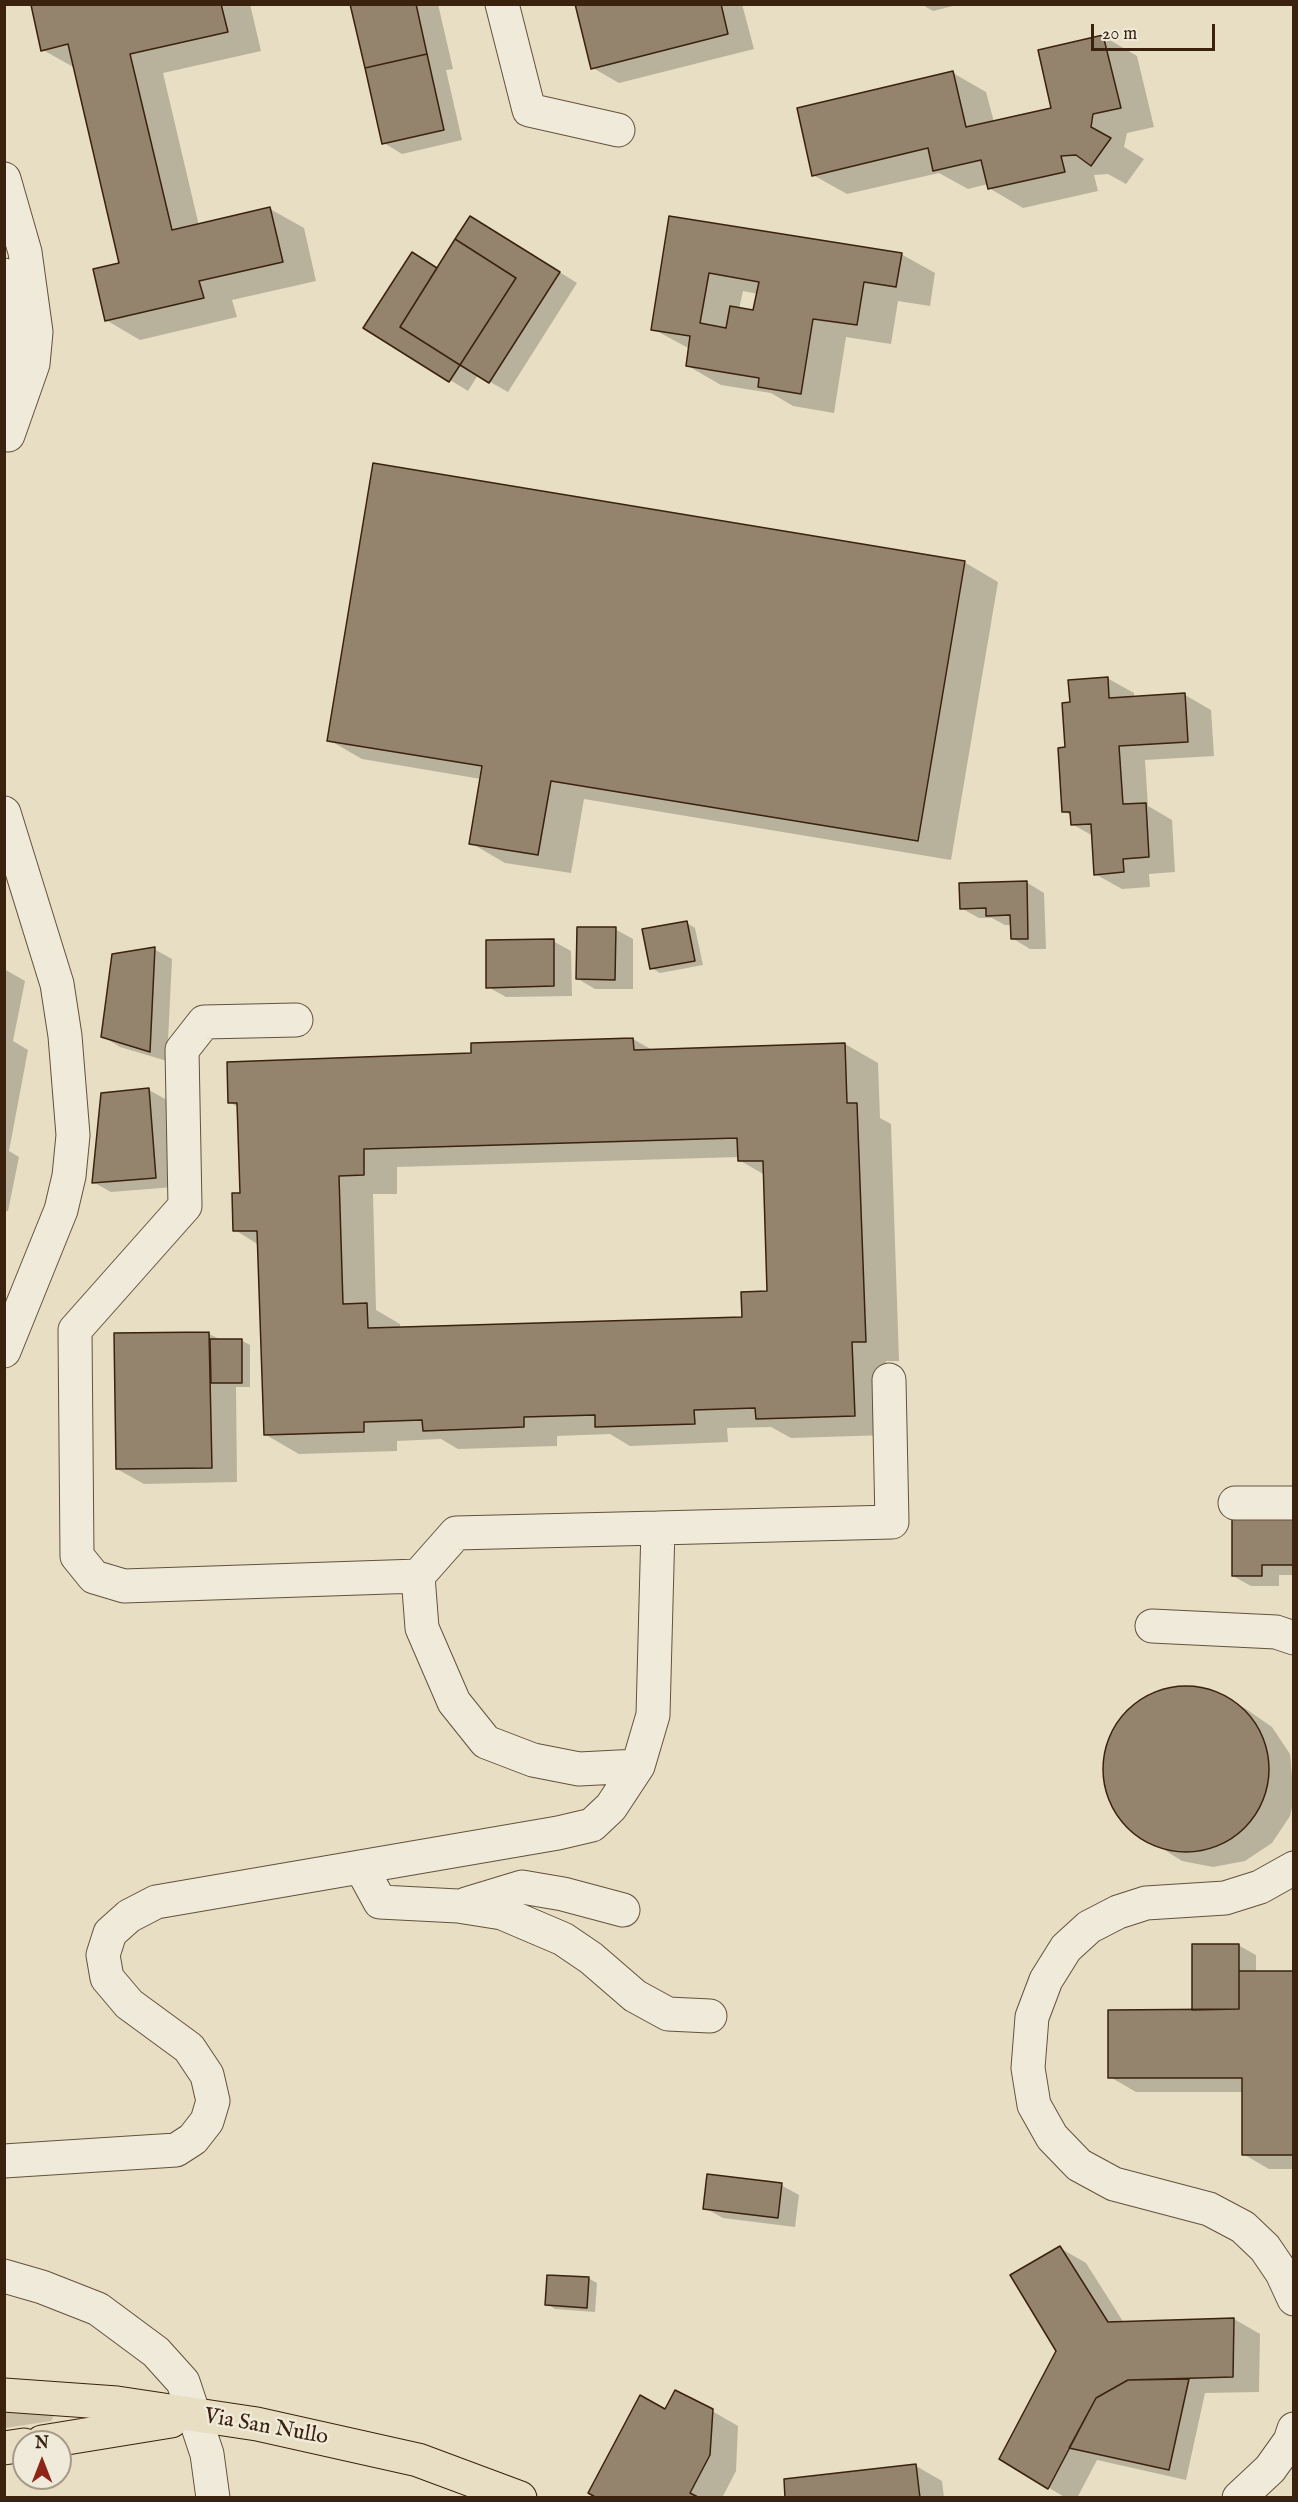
<!DOCTYPE html>
<style>
body{margin:0}
#map{position:relative;width:1298px;height:2502px;overflow:hidden;background:#e7dec4;font-family:"IM FELL English",serif}
canvas{display:block}
.frame{position:absolute;inset:0;border:6px solid #3a220e;pointer-events:none}
.north{position:absolute;left:12px;top:2430px;width:60px;height:60px;box-sizing:border-box;background:#efead9;border:2px solid #a79a88;border-radius:50%;rotate:0deg;font-size:16px;font-weight:700;line-height:24px;text-align:center;color:#3a220e}
.north::after{content:'';display:block;margin:auto;width:21px;height:27px;background:#8f2418;clip-path:polygon(50% 0,100% 100%,50% 72%,0 100%)}
.scale{position:absolute;left:1091px;top:24px;width:124px;height:27px;box-sizing:border-box;border:3px solid #3a220e;border-top:0;padding-left:8px;font-size:18px;line-height:21px;white-space:nowrap;color:#3a220e;-webkit-text-stroke:4px #efead9;paint-order:stroke}
</style>
<div id="map">
<canvas width="1298" height="2502"></canvas>
<div class="frame"></div>
<div class="north">N</div>
<div class="scale">20 m</div>
</div>
<script>
const g = document.querySelector('canvas').getContext('2d');
g.lineJoin = 'round';
function fill(path, color) { g.fillStyle = color; g.fill(path, 'evenodd'); }
const poly = rows => new Path2D(rows.map(r => 'M' + r).join(''));
function strokePath(path, color, width, dash) { g.strokeStyle = color; g.lineWidth = width; g.lineCap = dash ? 'butt' : 'round'; g.setLineDash(dash || []); g.stroke(path); }
function write(font, color, halo, rows, align = 'center') {
  g.font = font + ' "IM FELL English",serif'; g.lineWidth = 5; g.setLineDash([]); g.textBaseline = 'middle'; g.strokeStyle = halo; g.fillStyle = color; for (const [text, x, y, turn = 0] of rows) {
    g.save(); g.translate(x, y); g.rotate((+turn || 0) * Math.PI / 180); g.textAlign = isNaN(turn) ? turn : align; if (halo) g.strokeText(text, 0, 0); g.fillText(text, 0, 0); g.restore();
  }
}
fill(poly([
 [5,2409,49,2412,54,2416,51,2421,5,2428]
]), '#cabea5');
fill(poly([
 [39,4,250,4,261,51,163,73,199,226,270,209,304,228,316,281,232,300,237,317,140,340,106,320,121,264,75,68,43,50,33,6],
 [352,4,438,4,453,69,446,70,462,140,402,154,384,143],
 [576,4,742,4,754,49,619,83,593,68],
 [921,4,961,4,933,11],
 [1103,36,1137,56,1154,127,1127,133,1124,147,1144,159,1126,184,1108,174,1094,175,1098,191,1023,208,989,188,988,184,968,189,939,173,847,194,813,175,953,73,986,92,994,122,1053,109],
 [670,218,901,254,935,273,930,306,898,301,891,344,846,337,834,413,793,406,771,393,721,385,688,366,690,349,653,329],
 [743,291,758,294,755,312,739,309],
 [489,228,577,283,508,392,478,375,468,391,365,328],
 [964,562,998,582,951,860,584,799,571,873,505,863,471,843,481,779,362,759,329,740],
 [1107,678,1134,693,1134,698,1185,695,1211,710,1214,756,1145,760,1148,806,1172,820,1175,872,1149,874,1150,887,1122,889,1095,874,1093,836,1072,824,1072,816,1063,811,1071,704],
 [1026,882,1044,893,1046,949,1030,949,1012,938,1012,925,1005,925,992,918,979,918,961,908],
 [687,923,695,928,703,965,660,973,651,968],
 [615,929,633,939,633,989,595,989,578,979],
 [553,941,571,951,572,996,506,997,488,987],
 [154,949,172,959,167,1061,120,1047,102,1036],
 [4,969,25,981,13,1041,28,1050,9,1151,19,1157,8,1211,4,1211],
 [633,1039,654,1051,845,1044,878,1063,880,1118,891,1124,899,1361,886,1361,888,1435,791,1438,771,1427,727,1428,728,1442,630,1446,610,1434,557,1436,557,1446,458,1449,441,1439,397,1441,397,1451,299,1454,266,1435,259,1245,235,1230,241,1195,238,1107,229,1102,472,1054,472,1045],
 [739,1157,739,1160,765,1175,769,1293,743,1319,400,1328,400,1324,376,1310,373,1194,397,1194,397,1167],
 [149,1090,167,1100,174,1187,111,1192,93,1182],
 [209,1334,221,1340,241,1340,250,1345,250,1387,236,1387,237,1482,144,1484,117,1469,116,1335],
 [1294,1517,1294,1575,1279,1575,1279,1586,1251,1586,1233,1576],
 [1187,1687,1218,1693,1246,1709,1272,1727,1290,1754,1294,1798,1290,1816,1272,1843,1245,1861,1213,1867,1182,1861,1128,1827,1110,1800,1104,1769,1110,1737,1128,1711,1155,1693],
 [1238,1945,1256,1955,1256,1972,1294,1972,1294,2169,1269,2169,1243,2154,1243,2092,1136,2092,1110,2077,1194,2011],
 [781,2185,799,2195,795,2227,723,2218,705,2208],
 [1060,2248,1086,2263,1124,2323,1234,2319,1260,2334,1259,2392,1205,2393,1186,2480,1097,2460,1077,2498,1066,2498,1001,2459,1058,2351],
 [588,2278,597,2283,595,2312,555,2309,547,2304],
 [666,2411,712,2411,738,2426,736,2471,722,2498,599,2498],
 [916,2466,942,2481,944,2498,787,2498]
]), '#0003');
const building = poly([
 [221,4,228,32,130,54,172,230,270,207,283,262,199,281,204,298,105,321,93,269,119,263,68,44,41,51,31,5,221,4],
 [350,4,416,4,427,54,365,68,350,4],
 [575,4,721,4,728,34,591,69,575,4],
 [1103,35,1121,108,1093,114,1091,127,1111,138,1091,166,1076,155,1061,156,1065,172,988,189,981,160,933,171,928,148,812,176,797,108,953,71,966,127,1051,108,1038,50,1103,35],
 [427,54,444,130,382,144,365,68,427,54],
 [470,216,560,272,489,383,460,365,516,278,455,239,470,216],
 [669,216,902,253,896,287,864,282,857,325,813,319,801,394,758,387,759,378,686,366,690,336,651,330,669,216],
 [709,273,759,282,753,310,730,306,726,328,700,323,709,273],
 [455,239,516,278,460,365,400,327,455,239],
 [412,252,437,268,400,327,460,365,449,382,363,328,412,252],
 [373,463,965,561,918,841,551,781,538,855,469,844,482,766,327,741,373,463],
 [1108,677,1109,698,1185,693,1188,742,1119,746,1123,804,1146,803,1149,857,1123,859,1124,872,1094,875,1091,824,1071,825,1070,812,1062,812,1058,748,1065,747,1062,703,1070,702,1068,680,1108,677],
 [1027,881,1028,939,1011,939,1010,915,986,916,986,908,960,909,959,883,1027,881],
 [687,921,695,961,650,969,642,929,687,921],
 [577,927,616,927,615,980,576,979,577,927],
 [554,939,554,986,486,988,486,940,554,939],
 [155,947,150,1052,101,1037,112,954,155,947],
 [633,1038,634,1050,845,1043,847,1103,857,1103,866,1342,852,1342,855,1416,756,1419,755,1408,694,1410,695,1424,595,1427,595,1415,524,1417,524,1427,423,1431,422,1420,364,1422,364,1432,264,1435,257,1231,233,1231,232,1193,240,1193,237,1103,228,1103,227,1062,471,1053,471,1043,633,1038],
 [737,1138,738,1161,763,1161,767,1291,741,1292,742,1317,368,1328,367,1303,343,1304,339,1176,364,1175,364,1149,737,1138],
 [149,1088,156,1178,92,1183,101,1093,149,1088],
 [209,1332,212,1468,116,1469,114,1333,209,1332],
 [210,1339,242,1339,242,1383,211,1383,210,1339],
 [1232,1515,1294,1515,1294,1565,1262,1565,1262,1576,1232,1576,1232,1515],
 '1103 1769a83 83 0 1 1 166 0a83 83 0 1 1-166 0Z',
 [1192,1944,1239,1944,1239,2009,1192,2010,1192,1944],
 [1239,1971,1294,1971,1294,2155,1242,2155,1242,2078,1108,2078,1108,2010,1239,2009,1239,1971],
 [707,2174,782,2183,778,2218,703,2209,707,2174],
 [1060,2246,1108,2322,1234,2318,1233,2377,1128,2380,1096,2398,1048,2489,999,2459,1056,2351,1010,2275,1060,2246],
 [547,2275,589,2277,587,2308,545,2305,547,2275],
 [1189,2379,1169,2470,1069,2448,1096,2398,1128,2380,1189,2379],
 [675,2390,713,2409,710,2455,690,2493,700,2498,597,2498,588,2493,640,2395,665,2409,675,2390],
 [916,2464,920,2498,785,2498,784,2479,916,2464]
]);
fill(building, '#94846d');
strokePath(building, '#3a220e', 1.5);
const minor = poly([
 [502,4,529,110,618,130],
 [4,179,25,252,36,332,33,364,8,435],
 [4,275,10,314,9,399],
 [4,813,57,984,65,1036,73,1135,69,1176,61,1210,4,1351],
 [296,1020,204,1022,182,1050,185,1206,75,1330,77,1556,94,1577,124,1586,418,1576],
 [1235,1503,1294,1503],
 [658,1528,892,1522,889,1380],
 [1152,1626,1276,1632,1294,1638],
 [1294,1868,1260,1887,1225,1898,1146,1903,1118,1912,1089,1927,1066,1948,1046,1980,1032,2017,1028,2068,1034,2105,1052,2137,1079,2165,1114,2184,1209,2209,1243,2227,1265,2248,1282,2273,1294,2299],
 [362,1869,380,1902,458,1906,502,1913,563,1939,591,1958,635,1996,668,2014,710,2016],
 [466,1904,522,1887,563,1894,623,1910],
 [4,2161,176,2150,193,2139,207,2121,213,2101,207,2075,189,2048,129,2004,107,1978,103,1955,110,1933,129,1916,156,1902,558,1833,592,1825,611,1807,638,1766,653,1715,658,1528,456,1533,418,1576,422,1628,454,1702,486,1742,533,1760,579,1769,638,1766],
 [4,2276,42,2287,98,2309,156,2352,183,2382,207,2454,213,2498],
 [1239,2498,1270,2469,1290,2441,1294,2429]
]);
const major = poly([
 [4,2395,117,2403,257,2424,418,2460,520,2498],
 [42,2442,171,2421],
 [4,2448,24,2445]
]);
strokePath(minor, '#65513c', 35);
strokePath(major, '#3a220e', 35);
strokePath(minor, '#efead9', 33);
strokePath(major, '#e7dec4', 33);
write('22px', '#3a220e', '#efead9', [
 ["Via San Nullo",266,2428,10]
]);
</script>
